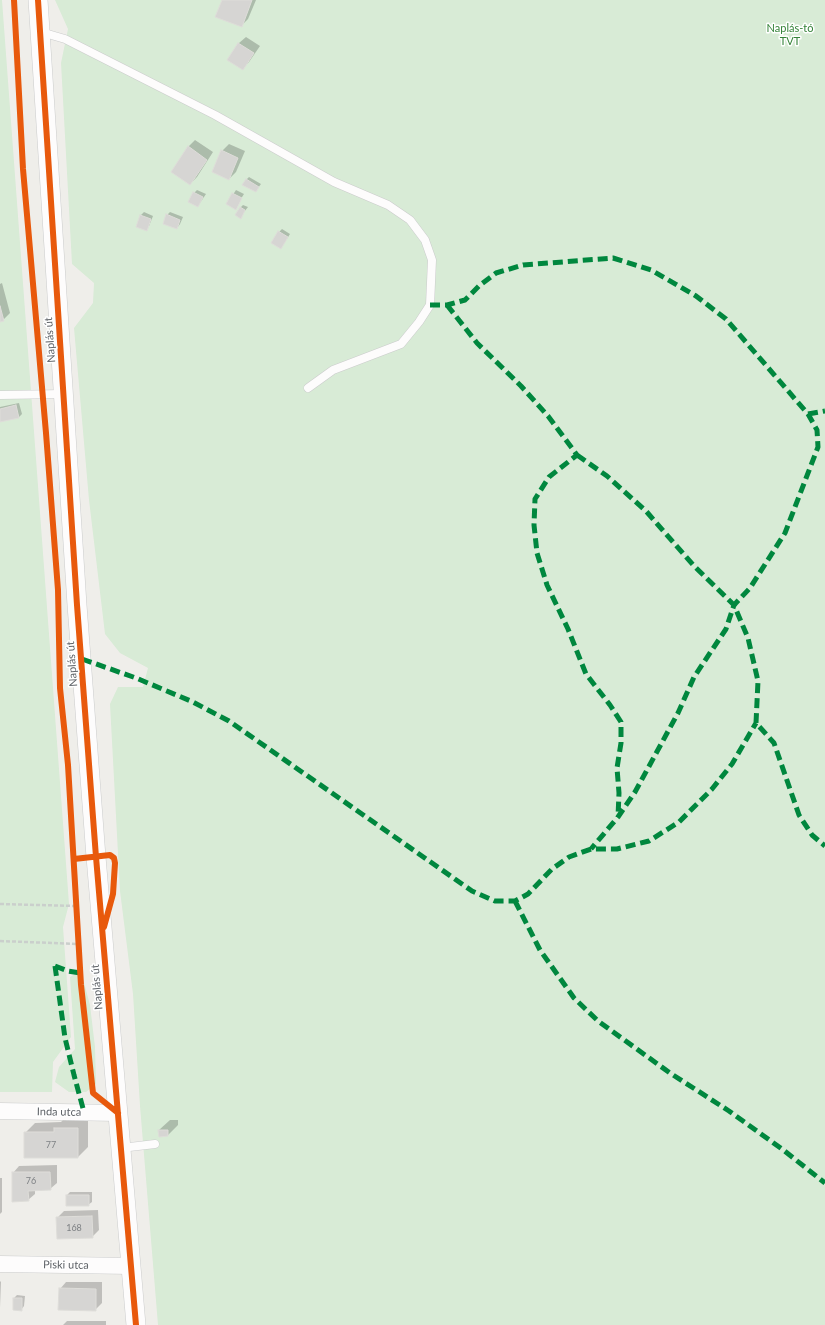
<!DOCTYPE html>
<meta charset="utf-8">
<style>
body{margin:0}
canvas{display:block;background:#efeeea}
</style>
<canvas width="825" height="1325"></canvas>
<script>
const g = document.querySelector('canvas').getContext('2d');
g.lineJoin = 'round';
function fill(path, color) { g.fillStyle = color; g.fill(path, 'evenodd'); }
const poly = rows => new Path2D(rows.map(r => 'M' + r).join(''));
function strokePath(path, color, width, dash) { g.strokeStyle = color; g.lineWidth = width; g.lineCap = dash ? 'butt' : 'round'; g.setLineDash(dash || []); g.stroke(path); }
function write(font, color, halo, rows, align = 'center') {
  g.font = font + ' Lato,sans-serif'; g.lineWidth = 3; g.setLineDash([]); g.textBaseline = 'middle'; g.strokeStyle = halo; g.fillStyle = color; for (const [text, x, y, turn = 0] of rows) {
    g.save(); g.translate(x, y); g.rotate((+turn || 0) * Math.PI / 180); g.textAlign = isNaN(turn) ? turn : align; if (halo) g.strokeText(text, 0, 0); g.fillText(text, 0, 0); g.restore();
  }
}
fill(poly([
 [0,0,2,0,69,904,63,927,71,1037,53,1062,52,1092,0,1092],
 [55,0,825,0,825,1325,158,1325,140,1106,133,994,120,891,110,704,118,687,143,687,148,668,120,653,105,634,89,500,74,328,93,303,94,283,72,264,61,63,68,29],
 [77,973,83,979,90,1005,95,1047,96,1084,86,1092,69,1092,55,1082,59,1067,75,1049,70,977]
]), '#d8ebd6');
fill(poly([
 [223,0,256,0,248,19,241,26],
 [246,37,260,46,249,62,242,69,229,60,239,43],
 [195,140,213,152,197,177,190,184,188,147],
 [229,144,245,151,236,172,229,179,222,151],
 [249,177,261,184,258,188,246,180],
 [197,190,206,194,198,206,194,193],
 [236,190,244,194,235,208,227,204],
 [243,205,248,207,240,217,240,208],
 [144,212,153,216,149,226,146,229,141,215],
 [170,212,183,217,180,224,177,228,167,215],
 [282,229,290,234,281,248,279,232],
 [2,283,10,313,3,320,0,321,0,284],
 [19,403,22,414,19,417,0,421,0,407],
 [65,1118,88,1118,88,1147,78,1157,25,1133,35,1123,61,1122],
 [170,1120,178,1120,178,1125,168,1135,159,1130],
 [57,1165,57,1183,50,1189,35,1190,35,1194,28,1200,13,1173,19,1166],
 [0,1178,2,1178,2,1212,0,1214],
 [70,1192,92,1192,92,1202,88,1205,67,1195],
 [98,1210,99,1230,92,1237,57,1218,64,1211],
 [0,1281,1,1282,0,1308],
 [66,1282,102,1282,102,1303,95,1310,60,1289],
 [17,1295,25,1296,24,1306,21,1310,14,1298],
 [67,1321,106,1321,106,1325,63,1325]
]), '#0003');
const building = poly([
 [222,0,252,0,242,27,215,17,222,0],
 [238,43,254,53,243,70,227,60,238,43],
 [188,146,207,160,190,185,171,172,188,146],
 [221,150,238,158,229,180,212,172,221,150],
 [246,179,259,187,256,192,242,185,246,179],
 [193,192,203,197,198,207,188,202,193,192],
 [232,193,242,198,236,210,226,204,232,193],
 [240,207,245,210,241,219,235,215,240,207],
 [166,214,180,220,177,229,163,224,166,214],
 [140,215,151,219,147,231,136,227,140,215],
 [278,231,288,237,281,249,271,243,278,231],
 [0,306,4,321,0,322,0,306],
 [16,405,19,418,0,422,0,409,16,405],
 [54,1128,78,1128,78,1158,24,1158,24,1132,54,1132,54,1128],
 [158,1130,168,1130,168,1136,159,1137,158,1130],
 [12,1172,50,1172,51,1190,28,1191,29,1201,12,1202,12,1172],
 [66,1195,89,1195,89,1206,66,1206,66,1195],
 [92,1216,93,1238,57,1239,56,1217,92,1216],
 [59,1288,96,1289,96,1311,58,1310,59,1288],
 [13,1298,22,1298,22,1311,13,1310,13,1298]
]);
fill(building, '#d6d5d3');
strokePath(building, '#deddd9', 1);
const service = poly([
 [41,32,65,39,215,115,334,182,388,205,410,220,425,240,432,260,430,305,419,322,401,344,333,370,308,388],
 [0,395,63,394],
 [121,1148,155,1144]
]);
const minor = poly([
 [0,1111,118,1113],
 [0,1264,131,1266]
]);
const tertiary = poly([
 [38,0,77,605,96,857,136,1325]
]);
strokePath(service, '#cbcccc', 9);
strokePath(minor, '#cbcccc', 17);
strokePath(tertiary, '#cbcccc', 20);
strokePath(poly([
 [0,904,76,906],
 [0,941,78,944]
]), '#cacfcc', 2.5, [4, 2]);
strokePath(service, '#fdfcfc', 8);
strokePath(minor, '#fdfcfc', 16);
strokePath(tertiary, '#fdfcfc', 19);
strokePath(poly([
 [430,305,447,305,465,300,480,285,496,273,523,265,613,258,651,270,696,296,726,319,808,414,817,430,818,447,785,533,750,588,734,605,726,629,694,677,678,713,635,792,618,817,591,849],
 [447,305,477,343,521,386,548,416,577,455,549,477,535,499,534,525,537,553,547,585,568,629,586,674,610,705,621,722,621,743,617,768,619,793,618,817],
 [808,414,825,411],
 [577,455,607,476,646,511,694,566,734,605,748,638,758,681,756,723,774,743,799,815,812,835,825,846],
 [82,659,136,678,193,702,229,721,472,891,495,901,515,901,528,894,552,869,569,857,591,849,617,849,649,841,679,822,712,789,732,764,756,723],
 [515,901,540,950,574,998,598,1021,670,1073,729,1111,782,1149,825,1183],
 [55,966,65,1038,74,1075,84,1112],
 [55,966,68,971,80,973]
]), '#00873e', 5, [10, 5]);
strokePath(poly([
 [14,0,23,169,46,433,58,590,60,688,68,765,81,985,93,1093,118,1113],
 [38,0,77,605,96,857,136,1325],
 [74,859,110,855,114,858,115,863,113,894,104,927]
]), '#e8590c', 6);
write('9px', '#7e8184', null, [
 ["77",51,1145],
 ["76",31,1181],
 ["168",74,1228]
]);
write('11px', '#348238', '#fff', [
 ["Naplás-tó",790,28],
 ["TVT",790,41]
]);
write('11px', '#5f6368', '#fff', [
 ["Naplás út",50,340,-94],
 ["Naplás út",72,664,-94],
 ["Naplás út",97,987,-95],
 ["Inda utca",59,1112,1],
 ["Piski utca",66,1265,1]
]);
</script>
